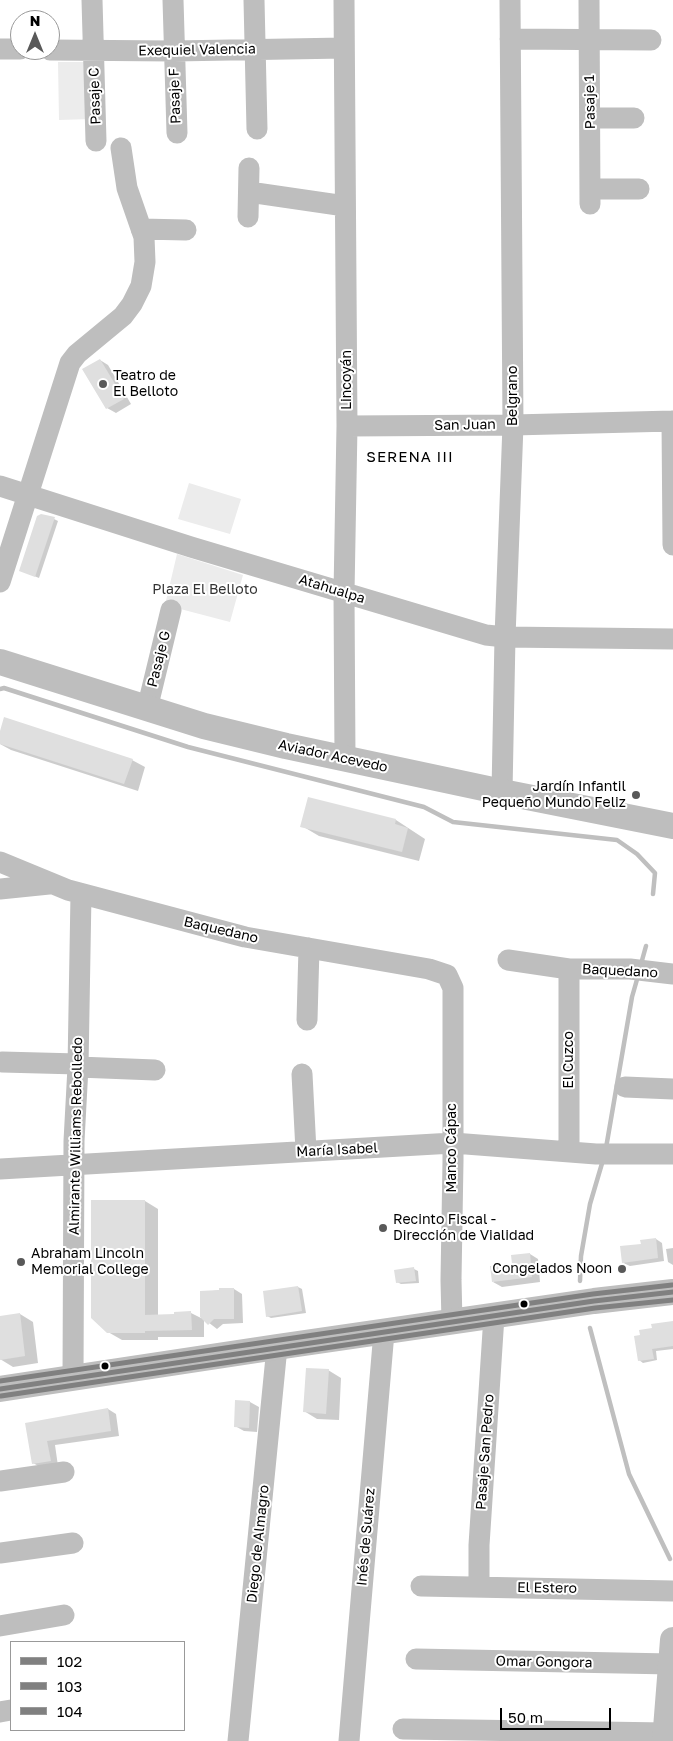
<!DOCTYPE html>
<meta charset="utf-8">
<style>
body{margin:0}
#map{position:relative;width:673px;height:1741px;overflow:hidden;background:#fff;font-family:"Golos Text",sans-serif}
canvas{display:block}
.legend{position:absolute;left:10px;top:1641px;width:175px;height:90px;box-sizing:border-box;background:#fff;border:1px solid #999;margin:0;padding:6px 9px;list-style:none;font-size:15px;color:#000}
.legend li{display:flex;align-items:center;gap:10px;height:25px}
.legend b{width:25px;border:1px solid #999}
.north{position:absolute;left:10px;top:10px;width:50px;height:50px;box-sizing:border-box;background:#fff;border:1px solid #999;border-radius:50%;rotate:0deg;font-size:14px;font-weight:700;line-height:20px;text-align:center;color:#000}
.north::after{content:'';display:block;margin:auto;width:18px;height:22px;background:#595959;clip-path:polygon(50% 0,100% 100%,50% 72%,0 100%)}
.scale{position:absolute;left:500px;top:1708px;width:111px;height:22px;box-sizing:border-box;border:2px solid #000;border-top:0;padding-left:6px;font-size:15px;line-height:18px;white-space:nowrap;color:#000;-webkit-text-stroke:4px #fff;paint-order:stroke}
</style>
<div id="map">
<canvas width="673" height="1741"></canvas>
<ul class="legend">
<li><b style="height:6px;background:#808080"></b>102</li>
<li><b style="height:6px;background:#808080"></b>103</li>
<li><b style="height:6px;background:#808080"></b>104</li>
</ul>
<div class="north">N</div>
<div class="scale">50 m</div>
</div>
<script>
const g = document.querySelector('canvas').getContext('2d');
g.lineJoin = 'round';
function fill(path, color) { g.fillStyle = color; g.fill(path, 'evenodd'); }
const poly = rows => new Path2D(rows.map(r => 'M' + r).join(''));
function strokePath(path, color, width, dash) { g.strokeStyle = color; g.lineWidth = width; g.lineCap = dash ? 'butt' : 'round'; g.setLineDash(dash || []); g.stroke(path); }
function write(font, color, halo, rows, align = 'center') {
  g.font = font + ' "Golos Text",sans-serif'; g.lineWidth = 4; g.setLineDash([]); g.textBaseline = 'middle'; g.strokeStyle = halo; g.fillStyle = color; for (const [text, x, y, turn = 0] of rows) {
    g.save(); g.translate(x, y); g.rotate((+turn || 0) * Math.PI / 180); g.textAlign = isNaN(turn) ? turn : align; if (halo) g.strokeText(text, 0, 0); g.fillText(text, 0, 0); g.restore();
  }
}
fill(poly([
 [58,62,89,62,91,119,59,120],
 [189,483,241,499,230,534,178,519],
 [177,554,243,575,230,622,165,605]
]), '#ececec');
fill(poly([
 [100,360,108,365,131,404,116,413,107,408,84,369],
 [54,519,58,521,39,578,24,572],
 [0,735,132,760,145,767,138,791,11,750,0,744],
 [396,820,425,839,419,861,319,836,302,826],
 [145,1201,158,1209,158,1316,175,1315,175,1313,191,1313,201,1318,201,1292,234,1289,242,1294,243,1323,223,1324,217,1329,204,1319,204,1337,158,1337,158,1340,122,1340,108,1332],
 [656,1239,662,1243,664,1261,630,1266,623,1263,642,1245],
 [673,1248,673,1265,668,1262,666,1249],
 [530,1254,538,1259,540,1282,502,1287,493,1282,513,1265],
 [414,1269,418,1271,419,1283,401,1284,397,1282],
 [298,1287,302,1289,306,1313,271,1318,267,1316,264,1292],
 [20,1314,33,1322,38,1363,13,1367,0,1359,0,1317],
 [673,1322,673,1349,656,1351,657,1360,643,1363,639,1360],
 [328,1370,341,1378,339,1420,317,1419,304,1411],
 [237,1401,250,1402,259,1407,257,1432,244,1431,235,1426],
 [108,1409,116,1414,119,1436,55,1445,58,1466,42,1468,33,1463,26,1424]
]), '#0003');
strokePath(poly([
 [0,689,4,688,188,747,424,807,453,822,617,840,637,854,655,873,653,894],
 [641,964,646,946],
 [606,1148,632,997,638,976],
 [580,1281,581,1256,590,1204,603,1160],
 [590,1328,629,1474,670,1559]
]), '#bfbfbf', 4.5);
fill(poly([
 [100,359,124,399,106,409,82,369],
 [41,514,55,517,35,577,19,571,37,516],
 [4,717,133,759,124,784,0,744,0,731],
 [308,797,396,819,395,824,408,828,402,852,300,827],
 [91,1200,145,1200,145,1315,174,1314,174,1312,191,1311,192,1330,145,1331,145,1333,107,1333,91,1318],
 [656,1238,658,1258,622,1263,620,1246,641,1244,640,1240],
 [530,1253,532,1277,492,1282,490,1266,512,1264,511,1255],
 [414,1267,416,1281,396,1283,394,1270],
 [298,1286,302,1311,266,1317,263,1291],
 [219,1288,234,1288,234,1319,214,1319,208,1325,200,1317,200,1291,219,1290],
 [20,1313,25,1356,0,1360,0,1316],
 [673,1321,673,1346,652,1349,654,1359,638,1361,634,1336,640,1335,639,1330,652,1328,651,1324],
 [306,1368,329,1369,326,1414,303,1412],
 [235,1400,250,1401,249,1428,234,1427],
 [108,1408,111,1431,47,1441,51,1461,32,1464,25,1423]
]), '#dfdfdf');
strokePath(poly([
 [92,0,96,141],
 [173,0,177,133],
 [254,0,257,129],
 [344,0,347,426,344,593,345,759],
 [589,0,590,204],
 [510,39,651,40],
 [0,49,20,49],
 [50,50,174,51,344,48],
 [591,118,634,118],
 [590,189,639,189],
 [249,192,345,206],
 [248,217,249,168],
 [141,229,186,230],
 [672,421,673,545],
 [347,426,513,425,673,421],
 [0,486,191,547,486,635,505,637,673,639],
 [0,582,70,363,77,354,123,316,132,304,141,286,145,262,144,237,127,188,121,148],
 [147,709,171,610],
 [502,792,505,637,513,425,510,0],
 [0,862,68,890,245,937,429,969,447,975,453,988,453,1161,451,1280,452,1322],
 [0,889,49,884],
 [508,960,569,969,630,969,673,974],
 [569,969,569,1151],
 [307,1020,309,948],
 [2,1062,78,1064],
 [78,1067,155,1070],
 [302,1074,306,1151],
 [625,1087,673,1089],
 [0,1169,453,1143,596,1154,673,1154],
 [73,1377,74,1141,78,1067,81,894],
 [0,1481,64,1472],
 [0,1553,73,1543],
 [421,1586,673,1591],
 [479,1587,479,1545,494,1316],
 [0,1626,64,1615],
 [416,1659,671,1664],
 [0,1712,11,1710],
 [403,1729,666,1733],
 [238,1741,277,1347],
 [349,1741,384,1332]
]), '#bebebe', 21);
strokePath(poly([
 [0,662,204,726,286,746,502,792,673,826],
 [0,1389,277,1347,594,1301,673,1292],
 [665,1741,673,1640]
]), '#bebebe', 26);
strokePath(poly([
 [0,1389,594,1301,673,1292]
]), '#808080', 5);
strokePath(poly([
 [1,1396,595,1308,673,1300]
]), '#808080', 5);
strokePath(poly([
 [0,1381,593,1294,672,1285]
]), '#808080', 5);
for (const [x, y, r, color] of [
 [103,384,5,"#595959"],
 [636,795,5,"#595959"],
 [383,1228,5,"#595959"],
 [21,1262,5,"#595959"],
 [622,1269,5,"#595959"],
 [524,1304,4.5,"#000"],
 [105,1366,4.5,"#000"]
]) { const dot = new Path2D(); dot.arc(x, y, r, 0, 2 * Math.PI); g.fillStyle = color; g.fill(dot); strokePath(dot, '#fff', 2); }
write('14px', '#000', '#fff', [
 ["Exequiel Valencia",197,50,-1],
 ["Pasaje C",95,96,-92],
 ["Pasaje F",175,96,-92],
 ["Pasaje 1",590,102,-91],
 ["Lincoyán",347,380,-90],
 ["Belgrano",513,396,-90],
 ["San Juan",465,425,-1],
 ["Atahualpa",332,589,17],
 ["Pasaje G",159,659,-76],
 ["Aviador Acevedo",333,756,12],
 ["Baquedano",221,930,13],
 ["Baquedano",620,971,3],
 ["El Cuzco",569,1060,-90],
 ["Almirante Williams Rebolledo",76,1136,-89],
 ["Manco Cápac",452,1148,-90],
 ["María Isabel",337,1150,-3],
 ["Pasaje San Pedro",485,1452,-86],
 ["Inés de Suárez",366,1537,-85],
 ["Diego de Almagro",258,1544,-84],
 ["El Estero",547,1588,1],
 ["Omar Gongora",544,1662,1]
]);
write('14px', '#000', '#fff', [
 ["Teatro de",113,376],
 ["El Belloto",113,392],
 ["Jardín Infantil",626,787,"right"],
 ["Pequeño Mundo Feliz",626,803,"right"],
 ["Recinto Fiscal -",393,1220],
 ["Dirección de Vialidad",393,1236],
 ["Abraham Lincoln",31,1254],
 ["Memorial College",31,1270],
 ["Congelados Noon",612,1269,"right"]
], 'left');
write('14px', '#333', '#fff', [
 ["Plaza El Belloto",205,590]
]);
g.letterSpacing = '1px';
write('15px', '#000', '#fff', [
 ["SERENA III",410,457]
]);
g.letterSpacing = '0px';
</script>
